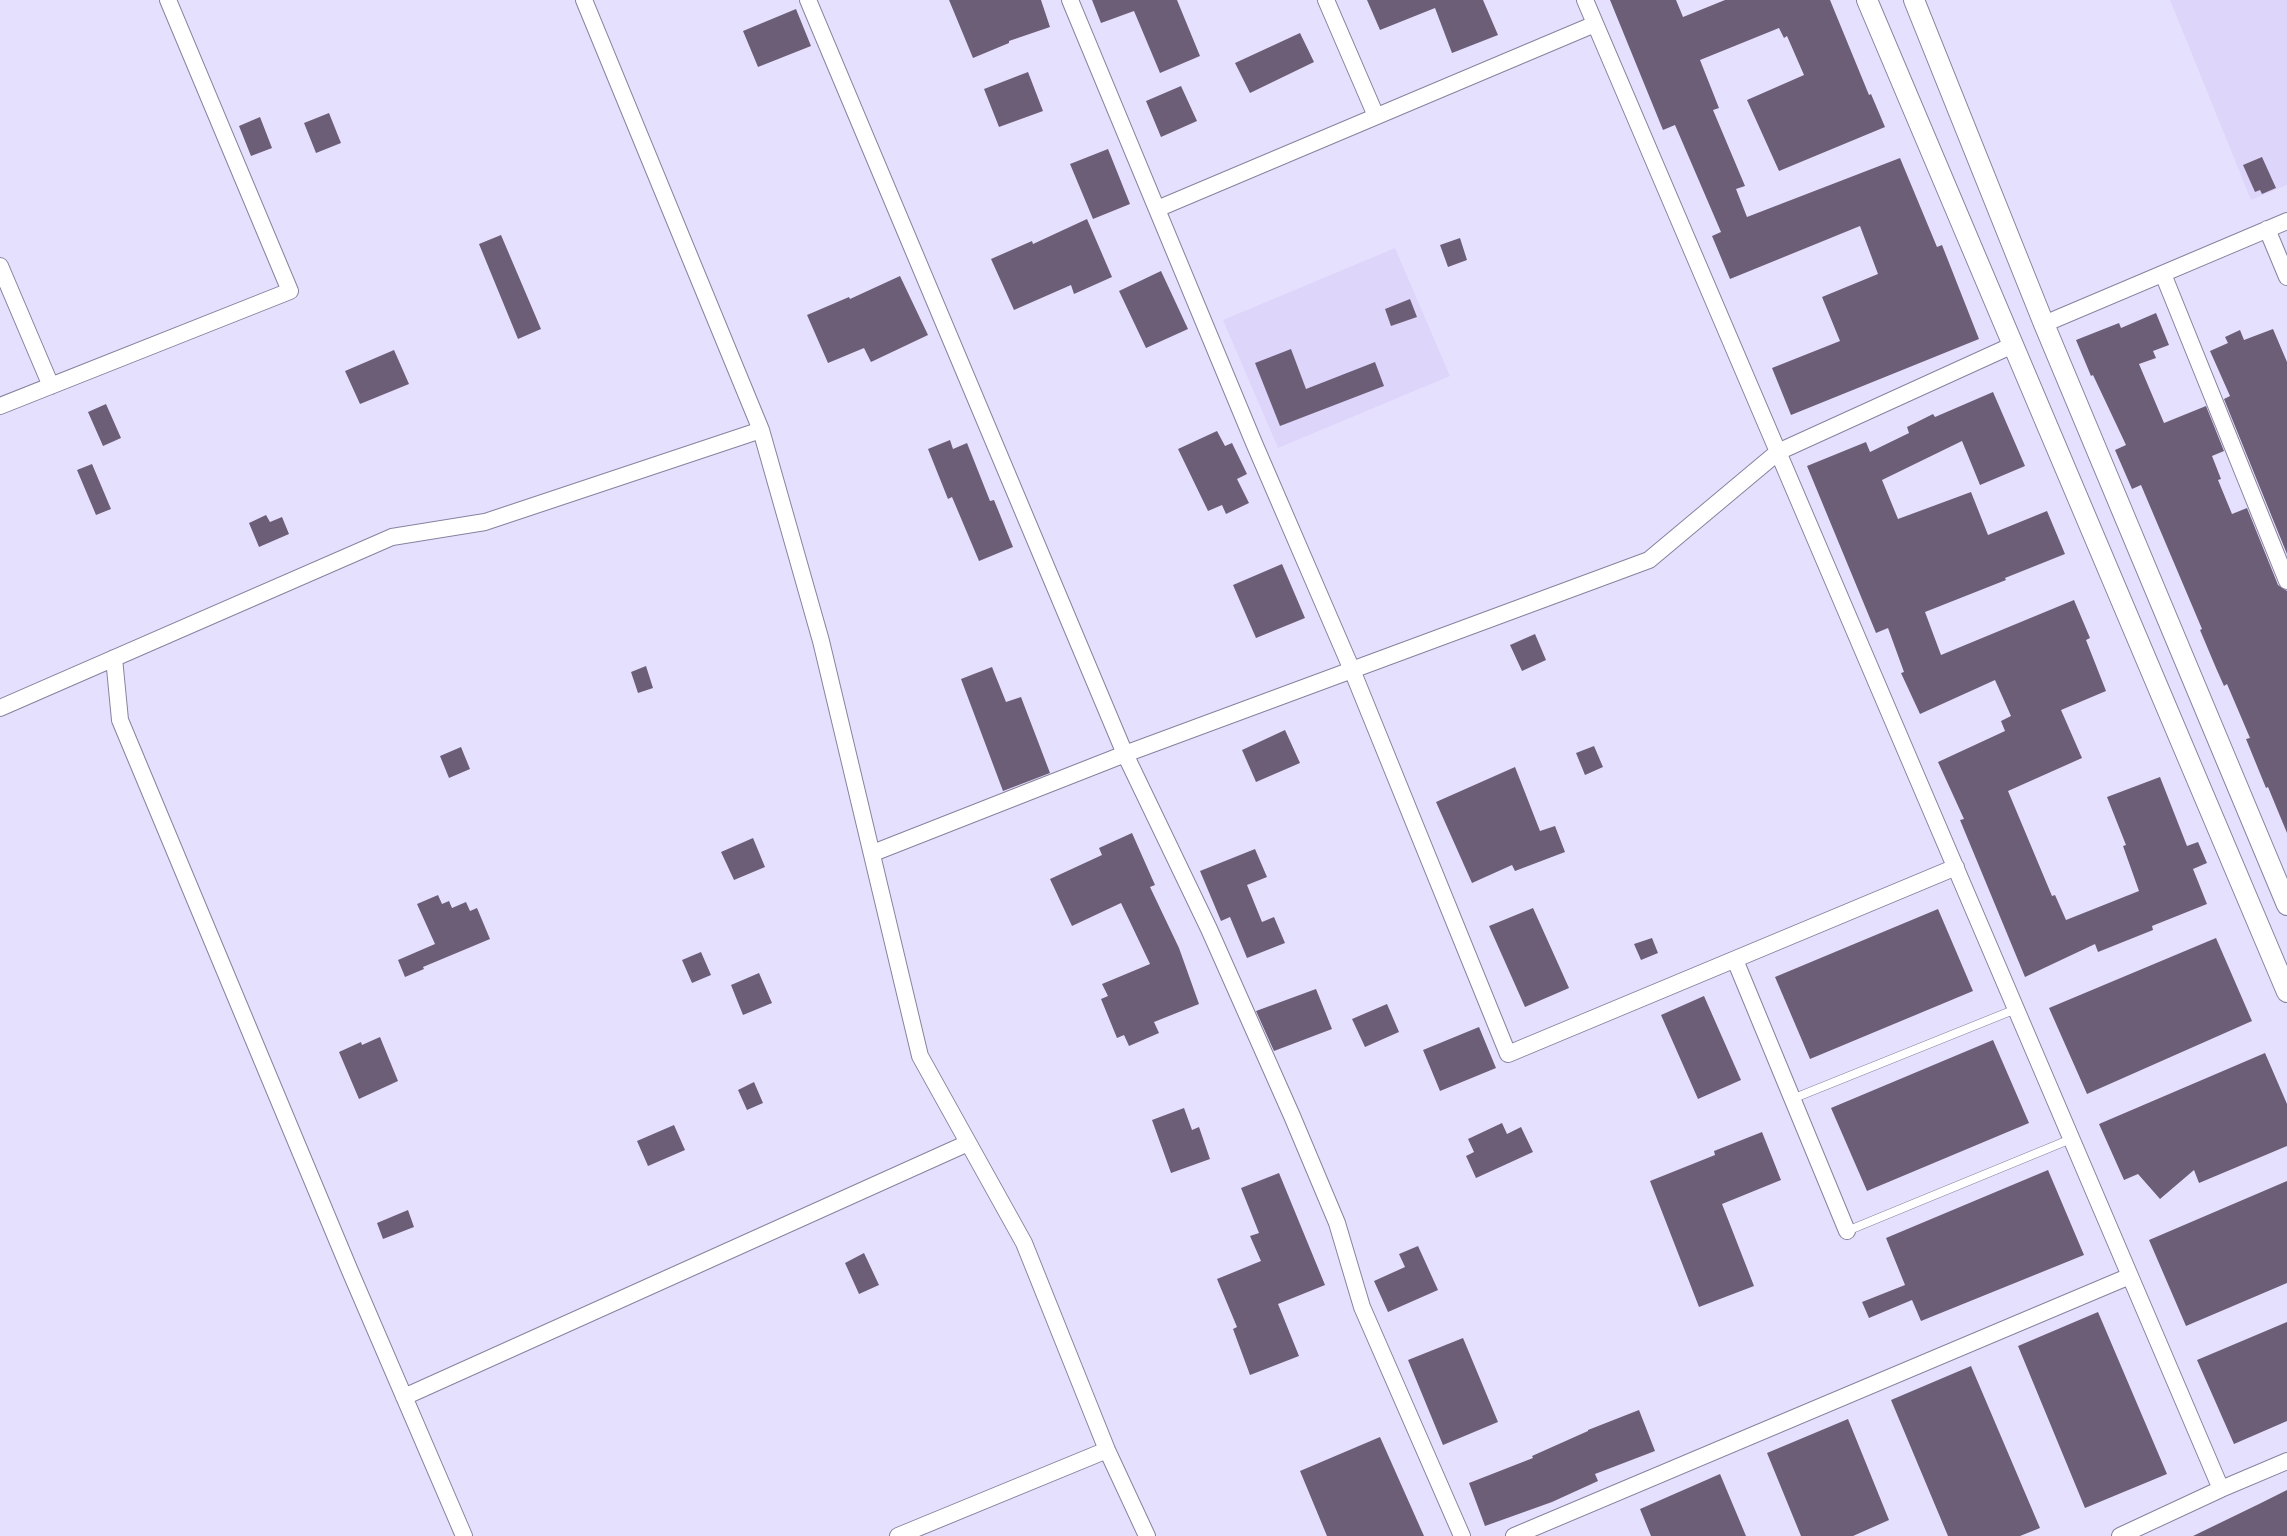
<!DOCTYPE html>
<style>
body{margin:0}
canvas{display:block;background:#e6e0ff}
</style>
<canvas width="2287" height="1536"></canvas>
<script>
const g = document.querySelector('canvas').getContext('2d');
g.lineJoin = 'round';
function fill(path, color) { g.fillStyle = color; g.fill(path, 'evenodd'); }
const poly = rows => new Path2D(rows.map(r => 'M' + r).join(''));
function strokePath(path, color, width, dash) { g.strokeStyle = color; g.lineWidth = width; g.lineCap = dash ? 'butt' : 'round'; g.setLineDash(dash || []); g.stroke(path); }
fill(poly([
 [2170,0,2287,0,2287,185,2251,200],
 [1395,248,1450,376,1278,448,1223,320]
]), '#ded5fb');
fill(poly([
 [949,0,1041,0,1050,27,1009,41,1009,43,973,58],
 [1092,0,1177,0,1200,56,1160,73,1134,11,1101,23],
 [1367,0,1483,0,1498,35,1452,53,1435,8,1380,30],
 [1610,0,1676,0,1683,17,1725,0,1830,0,1869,95,1871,94,1885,127,1779,171,1747,100,1804,75,1787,36,1784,38,1779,28,1700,60,1719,108,1713,110,1745,186,1736,189,1747,217,1900,158,1937,247,1942,245,1979,339,1791,415,1772,368,1840,341,1822,297,1878,274,1860,226,1730,279,1712,236,1721,232,1675,125,1663,130],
 [796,9,811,46,758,67,743,31],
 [1300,33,1314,62,1250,93,1235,63],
 [1028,72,1043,111,999,127,984,89],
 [1181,86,1197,121,1161,137,1146,101],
 [329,113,341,143,316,153,304,123],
 [260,117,272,148,251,156,239,126],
 [1108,149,1130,204,1093,219,1070,164],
 [2262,157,2276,188,2262,194,2260,190,2255,192,2243,165],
 [1087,219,1112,277,1074,294,1071,285,1014,310,991,259,1032,241,1033,244],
 [501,235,541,329,518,339,479,244],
 [1460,238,1467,260,1448,267,1440,245],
 [1161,271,1188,329,1146,348,1119,291],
 [900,276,928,335,871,362,864,348,828,363,807,315,849,297,850,299],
 [1410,299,1417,317,1391,326,1385,309],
 [2156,313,2169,345,2153,351,2156,358,2139,364,2164,423,2206,406,2224,451,2212,456,2221,479,2218,480,2232,514,2247,508,2278,585,2287,591,2287,833,2268,787,2266,788,2246,739,2250,738,2227,684,2224,686,2216,668,2200,630,2202,629,2141,485,2132,489,2115,450,2126,445,2093,375,2091,376,2076,340,2119,323,2121,328],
 [2273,329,2287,362,2287,554,2224,399,2230,396,2210,351,2228,343,2225,337,2240,330,2244,340],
 [1291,349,1306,389,1375,362,1384,386,1280,426,1255,363],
 [394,350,409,384,360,404,345,371],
 [1993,392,2025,466,1980,485,1962,441,1882,480,1898,519,1971,492,1988,535,2047,511,2065,554,2005,578,2006,580,1925,612,1941,655,2074,600,2090,638,2086,640,2106,691,2061,710,2082,758,2008,791,2052,896,2055,895,2066,920,2139,891,2123,846,2126,845,2107,797,2160,777,2187,846,2198,842,2207,863,2193,869,2207,904,2152,926,2153,930,2098,952,2095,944,2025,977,1960,820,1964,819,1938,762,2005,731,2001,721,2011,716,1995,680,1920,714,1901,673,1904,672,1888,628,1876,633,1807,466,1866,442,1870,452,1909,433,1907,427,1933,414,1935,417],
 [106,404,121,438,103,446,88,412],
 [1217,431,1225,446,1232,443,1247,474,1237,479,1249,503,1226,514,1222,505,1208,511,1178,449],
 [950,440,953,449,967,443,990,501,994,500,1013,547,979,561,952,497,948,499,928,449],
 [92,464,111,509,96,515,77,470],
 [266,515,270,522,282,517,289,534,259,547,249,523],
 [1282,564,1305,618,1256,638,1233,585],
 [1535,634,1546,660,1522,671,1510,645],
 [646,666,653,688,638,693,631,672],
 [992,667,1006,702,1021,697,1050,773,1003,791,961,679],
 [1285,730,1300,763,1256,782,1242,750],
 [1594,746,1603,767,1585,775,1576,753],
 [461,747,470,769,449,778,440,756],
 [1515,767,1540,831,1555,826,1565,852,1515,871,1512,865,1472,883,1436,802],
 [1132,833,1155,885,1150,887,1179,948,1199,1004,1154,1022,1159,1033,1129,1046,1124,1035,1117,1038,1101,999,1108,996,1102,984,1150,964,1121,903,1072,926,1050,879,1102,855,1099,848],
 [753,838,765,867,734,880,721,852],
 [1255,849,1267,877,1247,885,1262,922,1274,917,1285,943,1247,958,1230,917,1221,921,1200,871],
 [438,895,442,904,449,901,452,908,466,902,470,911,477,908,490,939,423,967,424,969,405,977,398,960,435,944,417,904],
 [1533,908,1569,988,1525,1007,1489,926],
 [1938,909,1973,991,1810,1059,1775,977],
 [1652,938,1658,953,1641,960,1634,944],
 [2216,938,2252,1021,2087,1094,2049,1008],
 [701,952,711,975,692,983,682,960],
 [759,973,772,1003,743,1015,731,985],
 [1316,989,1332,1029,1274,1051,1256,1011],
 [1704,996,1741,1080,1698,1099,1661,1015],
 [1387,1004,1399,1032,1365,1047,1352,1019],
 [1479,1027,1496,1068,1440,1091,1423,1050],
 [380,1037,398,1081,359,1099,339,1052,361,1042,362,1045],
 [1993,1040,2029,1123,1867,1191,1831,1108],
 [2265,1053,2287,1104,2287,1146,2199,1183,2194,1170,2160,1199,2138,1174,2124,1180,2099,1124],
 [754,1082,763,1103,747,1110,738,1090],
 [1184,1108,1192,1130,1199,1127,1210,1159,1171,1173,1152,1120],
 [1502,1123,1507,1134,1521,1127,1533,1152,1476,1178,1466,1156,1474,1152,1468,1139],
 [674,1125,685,1150,648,1166,637,1141],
 [1762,1132,1781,1180,1722,1204,1754,1286,1699,1307,1650,1181,1715,1155,1714,1151],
 [2048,1170,2084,1255,1921,1321,1912,1300,1869,1318,1862,1302,1905,1285,1886,1238],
 [1279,1173,1325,1285,1278,1304,1299,1356,1250,1375,1233,1329,1237,1327,1217,1279,1261,1261,1250,1236,1259,1233,1241,1188],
 [2287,1181,2287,1283,2186,1326,2149,1240],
 [408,1210,414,1227,383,1239,377,1223],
 [1418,1246,1438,1290,1388,1312,1374,1281,1405,1267,1399,1254],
 [864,1253,879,1285,859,1294,845,1263],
 [2098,1312,2167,1474,2085,1508,2018,1346],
 [2287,1322,2287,1421,2234,1444,2197,1360],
 [1463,1338,1498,1422,1443,1445,1408,1360],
 [1971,1366,2040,1528,2020,1536,1948,1536,1891,1400],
 [1639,1410,1655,1451,1595,1474,1598,1481,1552,1502,1485,1526,1469,1483,1533,1458,1532,1456,1588,1431,1588,1430],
 [1848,1419,1889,1520,1853,1536,1801,1536,1767,1453],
 [1380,1437,1424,1536,1327,1536,1300,1471],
 [1720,1474,1746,1536,1651,1536,1640,1509],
 [2287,1490,2287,1536,2193,1536,2259,1504]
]), '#6c5e77');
const service = poly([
 [1792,1099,2016,1009],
 [1847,1231,2071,1139]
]);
const minor = poly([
 [584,0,761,430,821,641,920,1056,1024,1243,1107,1450,1147,1536],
 [808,0,1125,754,1209,929,1292,1116,1337,1223,1362,1307,1462,1536],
 [1070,0,1254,443,1352,670,1508,1054,1956,867],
 [1326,0,1376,116],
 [1585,0,2221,1489],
 [1157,209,1595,24],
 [2267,229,2287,277],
 [0,266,51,386],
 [2163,274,2287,581],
 [2044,324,2287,221],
 [0,406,290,291,168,0],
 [114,658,120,720,350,1271,464,1536],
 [0,708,392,537,485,522,761,430],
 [873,853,1125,754,1649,560,1778,452,2013,345],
 [1735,960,1847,1231],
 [404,1397,968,1143],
 [898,1536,1107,1450],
 [1514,1536,2130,1276],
 [2120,1536,2221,1489,2287,1461]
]);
const tertiary = poly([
 [1867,0,2287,992],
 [1914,0,2044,324,2287,905]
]);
strokePath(service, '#88829e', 9);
strokePath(minor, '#88829e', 18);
strokePath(tertiary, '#88829e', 22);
strokePath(service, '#fff', 8);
strokePath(minor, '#fff', 16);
strokePath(tertiary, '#fff', 20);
</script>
